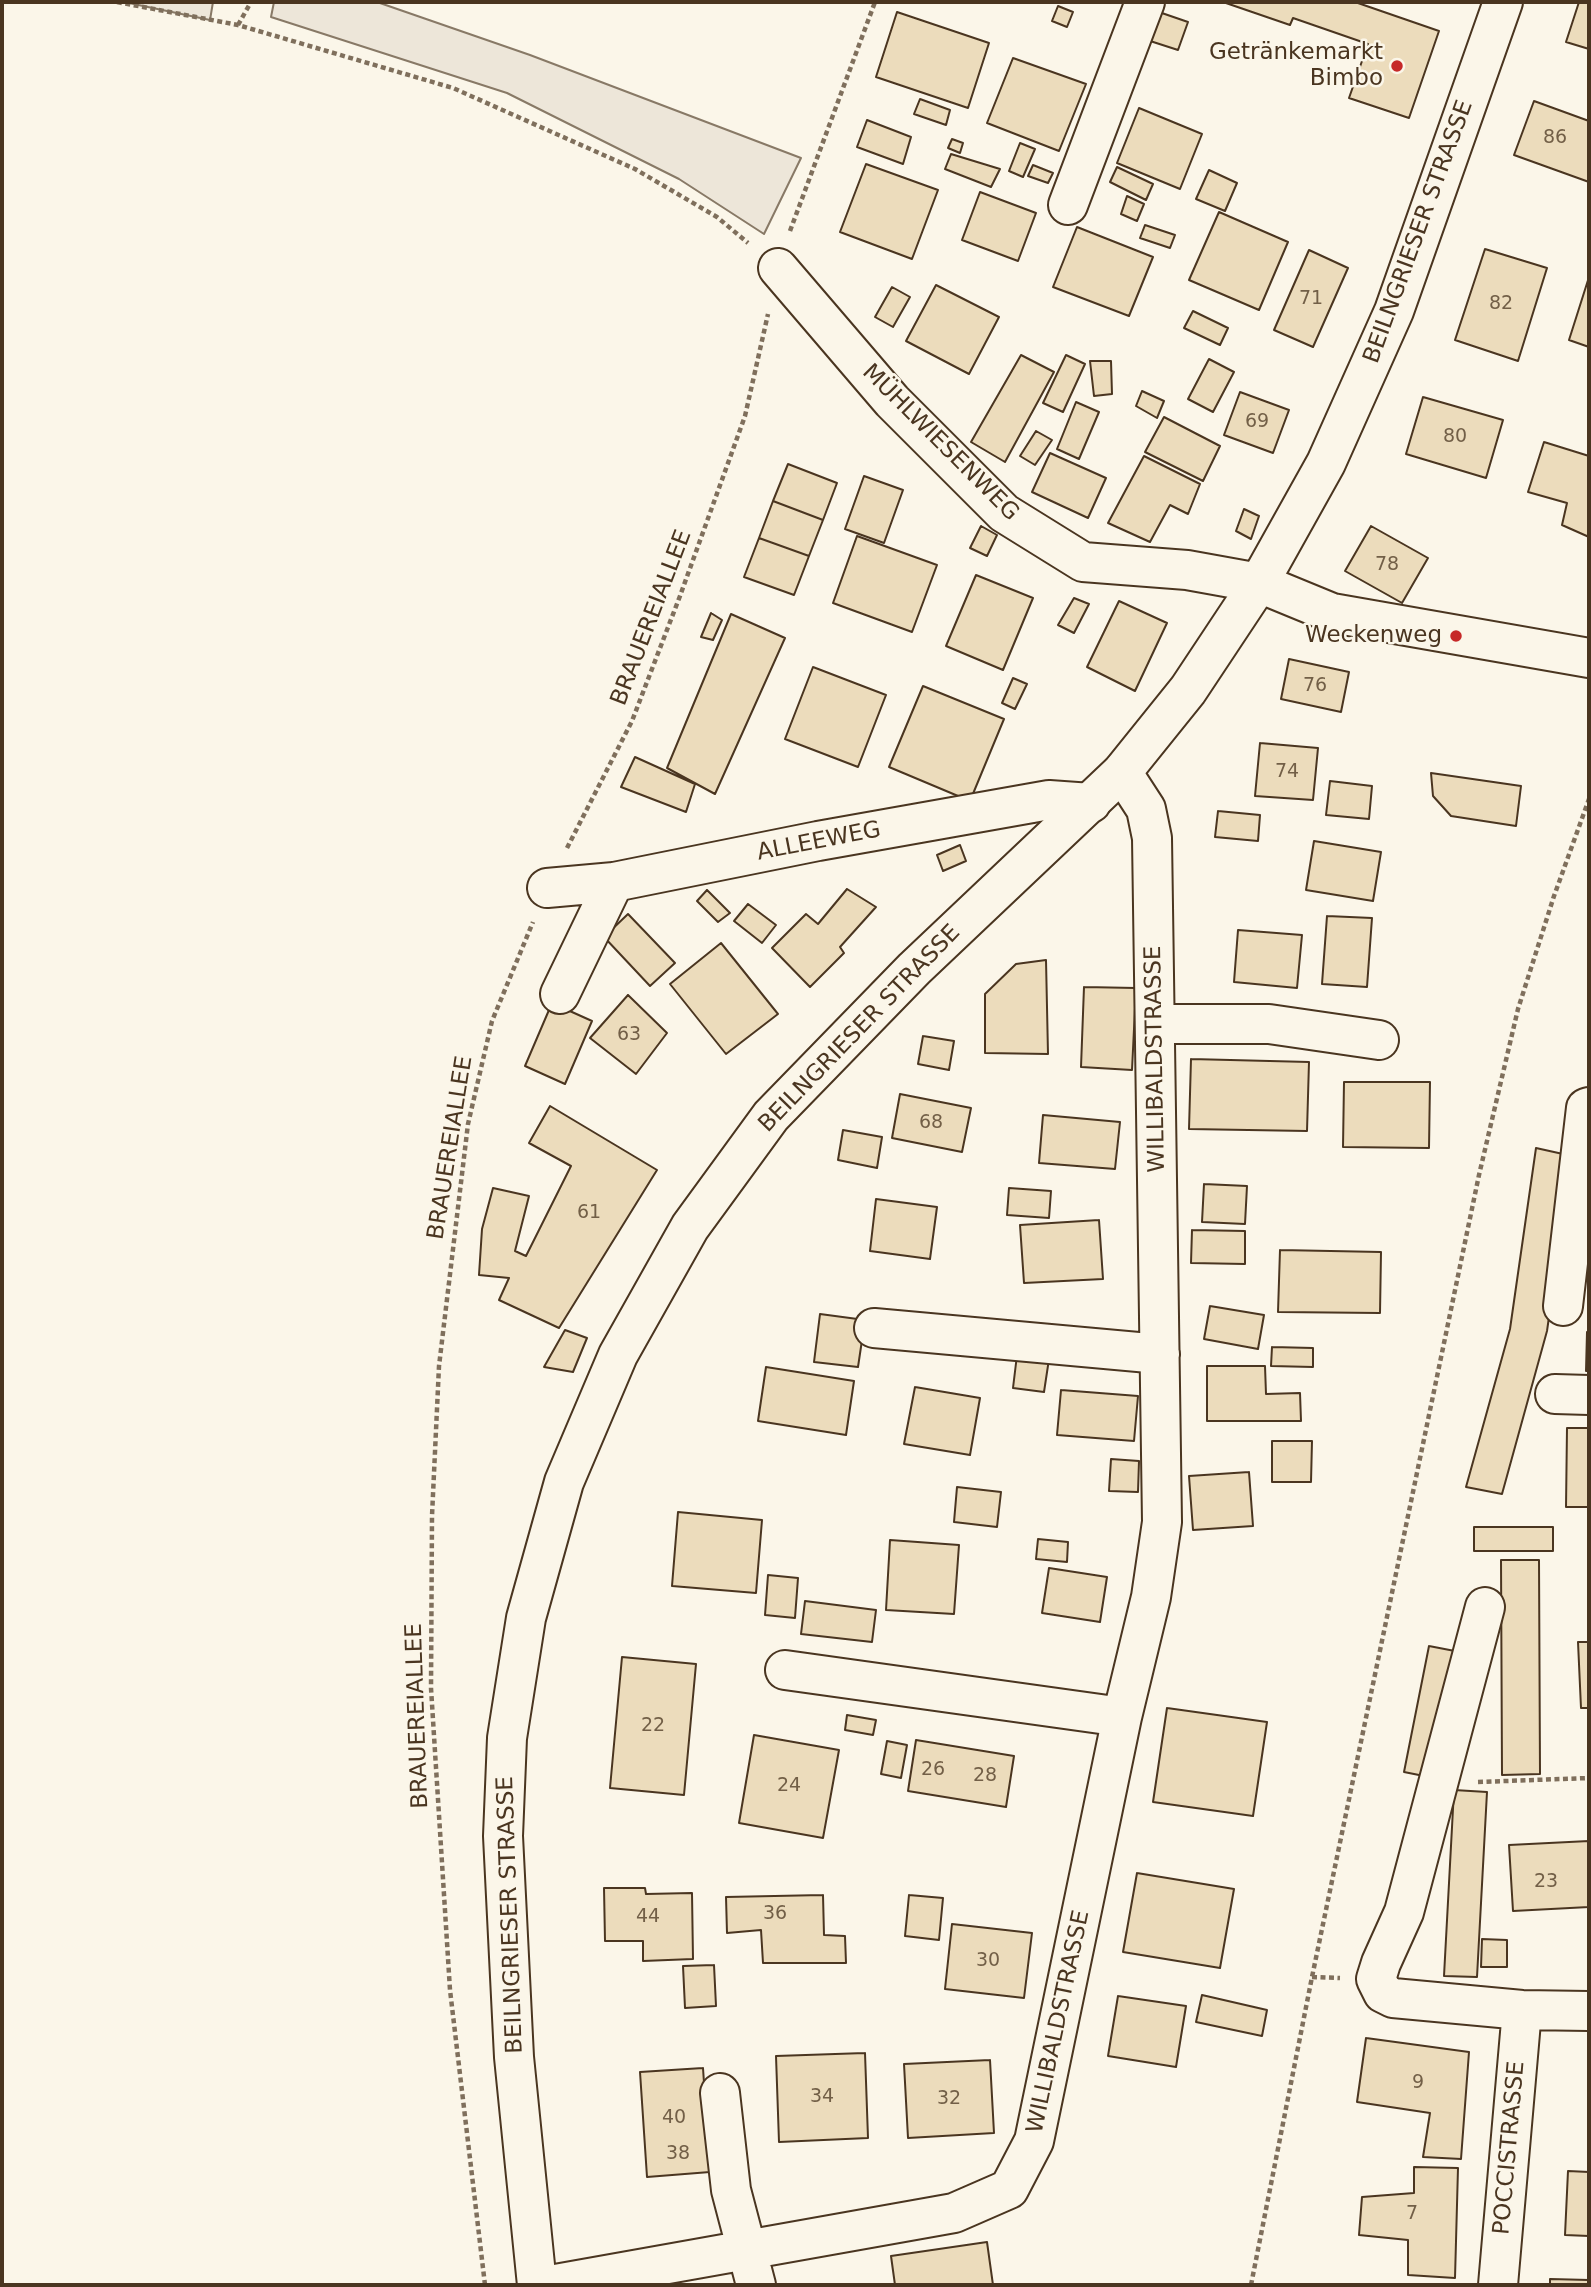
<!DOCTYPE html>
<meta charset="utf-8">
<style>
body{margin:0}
#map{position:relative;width:1591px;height:2287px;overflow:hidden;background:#fbf6e9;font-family:"DejaVu Sans",sans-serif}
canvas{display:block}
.frame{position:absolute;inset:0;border:4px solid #4a3520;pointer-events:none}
</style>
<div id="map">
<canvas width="1591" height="2287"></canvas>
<div class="frame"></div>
</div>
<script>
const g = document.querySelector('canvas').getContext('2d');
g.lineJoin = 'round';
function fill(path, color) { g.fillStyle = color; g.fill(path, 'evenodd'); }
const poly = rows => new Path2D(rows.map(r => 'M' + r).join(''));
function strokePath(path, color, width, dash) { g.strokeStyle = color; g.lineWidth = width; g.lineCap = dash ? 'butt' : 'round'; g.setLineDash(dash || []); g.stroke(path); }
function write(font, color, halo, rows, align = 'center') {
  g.font = font + ' "DejaVu Sans",sans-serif'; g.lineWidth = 5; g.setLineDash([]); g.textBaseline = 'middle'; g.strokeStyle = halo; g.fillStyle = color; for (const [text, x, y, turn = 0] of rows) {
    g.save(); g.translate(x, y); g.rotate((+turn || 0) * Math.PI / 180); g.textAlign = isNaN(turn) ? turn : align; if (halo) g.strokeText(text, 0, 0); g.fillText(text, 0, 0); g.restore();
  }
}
const green = poly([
 [124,2,213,2,210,20,124,2],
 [274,2,377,2,530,55,801,158,764,234,679,179,507,93,271,17,274,2]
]);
fill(green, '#ede6d9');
strokePath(green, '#887966', 2);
const building = poly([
 [1223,2,1355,2,1439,31,1409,118,1349,98,1368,44,1293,18,1290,25,1223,2],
 [1579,2,1589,2,1589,49,1566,42,1579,2],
 [1058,6,1073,12,1067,27,1052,21,1058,6],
 [1156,11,1188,22,1178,50,1147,40,1156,11],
 [897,12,989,43,968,108,876,77,897,12],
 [1013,58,1086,84,1059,151,987,123,1013,58],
 [920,99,950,110,946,125,914,114,920,99],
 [1534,101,1589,121,1589,182,1514,155,1534,101],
 [1139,108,1202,134,1180,189,1117,163,1139,108],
 [867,120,911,137,903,164,857,147,867,120],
 [952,139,963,143,960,153,948,148,952,139],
 [1020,143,1035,149,1023,177,1009,171,1020,143],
 [951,154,1000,169,991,187,945,169,951,154],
 [866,164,938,190,912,259,840,232,866,164],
 [1033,165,1053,173,1048,183,1028,176,1033,165],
 [1117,167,1153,184,1146,200,1110,182,1117,167],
 [1209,170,1237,183,1225,211,1196,199,1209,170],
 [980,192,1036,213,1018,261,962,240,980,192],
 [1127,196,1144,204,1137,221,1121,214,1127,196],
 [1219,212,1288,242,1259,310,1189,280,1219,212],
 [1145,225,1175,235,1170,248,1140,238,1145,225],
 [1077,227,1153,257,1129,316,1053,287,1077,227],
 [1485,249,1547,268,1518,361,1455,340,1485,249],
 [1309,250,1348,268,1313,347,1274,330,1309,250],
 [1589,277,1589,347,1569,340,1589,277],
 [936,285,999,317,969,374,906,341,936,285],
 [892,287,910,297,893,327,875,317,892,287],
 [1193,311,1228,328,1220,345,1184,328,1193,311],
 [1021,355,1054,372,1005,462,971,442,1021,355],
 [1066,355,1085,364,1063,412,1043,403,1066,355],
 [1209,359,1234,372,1213,412,1188,399,1209,359],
 [1090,361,1111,361,1112,394,1094,396,1090,361],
 [1142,391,1164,401,1157,418,1136,406,1142,391],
 [1240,392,1289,410,1273,453,1224,435,1240,392],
 [1423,397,1503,420,1486,478,1406,454,1423,397],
 [1076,402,1099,412,1079,459,1057,449,1076,402],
 [1164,417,1220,446,1203,481,1145,452,1164,417],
 [1036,431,1052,440,1035,465,1020,456,1036,431],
 [1544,442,1589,456,1589,537,1562,525,1567,503,1528,492,1544,442],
 [1050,453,1106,478,1088,518,1032,492,1050,453],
 [1144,456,1200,484,1188,514,1170,505,1150,542,1108,523,1144,456],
 [788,464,837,483,823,520,773,501,788,464],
 [864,476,903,490,884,543,845,529,864,476],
 [773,501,823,520,809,556,759,538,773,501],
 [1244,509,1259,516,1251,539,1236,531,1244,509],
 [981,526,997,535,987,556,970,548,981,526],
 [1371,526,1428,558,1402,603,1345,571,1371,526],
 [857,536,937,565,912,632,833,603,857,536],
 [759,538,809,556,794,595,744,577,759,538],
 [976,575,1033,598,1003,670,946,646,976,575],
 [1074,598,1089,604,1074,633,1058,625,1074,598],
 [1119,601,1167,623,1135,691,1087,667,1119,601],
 [711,613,722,620,713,640,701,637,711,613],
 [731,614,785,638,715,794,667,768,731,614],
 [1289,659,1349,672,1341,712,1281,699,1289,659],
 [813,667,886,695,858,767,785,739,813,667],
 [1013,678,1027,684,1015,709,1002,703,1013,678],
 [923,686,1004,719,970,801,889,767,923,686],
 [1260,743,1318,748,1313,800,1255,796,1260,743],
 [635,757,695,784,686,812,621,787,635,757],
 [1431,773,1521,786,1516,826,1451,816,1433,796,1431,773],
 [1330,781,1372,786,1369,819,1326,815,1330,781],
 [1218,811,1260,815,1258,841,1215,837,1218,811],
 [1314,841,1381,852,1373,901,1306,890,1314,841],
 [960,845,966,861,943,871,937,855,960,845],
 [847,889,876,907,840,947,844,953,810,987,772,948,806,914,818,924,847,889],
 [707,890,730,913,718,922,697,901,707,890],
 [748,904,776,925,762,943,734,921,748,904],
 [628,914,675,963,650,986,604,937,628,914],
 [1327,916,1372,918,1367,987,1322,984,1327,916],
 [1238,930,1302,935,1297,988,1234,982,1238,930],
 [721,943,778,1014,726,1054,670,984,721,943],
 [1046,960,1048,1054,985,1053,985,994,1016,964,1046,960],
 [1084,987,1136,988,1132,1070,1081,1067,1084,987],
 [628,995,667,1033,636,1074,590,1038,628,995],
 [552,1003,592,1021,565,1084,525,1066,552,1003],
 [923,1036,954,1041,949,1070,918,1064,923,1036],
 [1191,1059,1309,1062,1307,1131,1189,1129,1191,1059],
 [1344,1082,1430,1082,1429,1148,1343,1147,1344,1082],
 [900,1094,971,1108,962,1152,892,1138,900,1094],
 [550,1106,657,1170,559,1328,499,1300,509,1278,479,1275,482,1229,493,1188,529,1196,515,1251,526,1256,571,1166,529,1143,550,1106],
 [1043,1115,1120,1122,1115,1169,1039,1163,1043,1115],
 [843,1130,882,1137,877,1168,838,1160,843,1130],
 [1536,1148,1572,1156,1547,1331,1502,1494,1466,1487,1510,1329,1536,1148],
 [1204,1184,1247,1186,1245,1224,1202,1222,1204,1184],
 [1009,1188,1051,1191,1049,1218,1007,1215,1009,1188],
 [876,1199,937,1207,930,1259,870,1251,876,1199],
 [1099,1220,1103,1279,1024,1283,1020,1225,1099,1220],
 [1192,1230,1245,1231,1245,1264,1191,1263,1192,1230],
 [1280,1250,1381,1252,1380,1313,1278,1312,1280,1250],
 [1210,1306,1264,1315,1258,1349,1204,1339,1210,1306],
 [820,1314,865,1320,858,1367,814,1362,820,1314],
 [565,1330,587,1338,573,1372,544,1367,565,1330],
 [1587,1332,1589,1332,1589,1371,1586,1371,1587,1332],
 [1272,1347,1313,1348,1313,1367,1271,1366,1272,1347],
 [1017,1355,1049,1359,1044,1392,1013,1388,1017,1355],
 [1207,1366,1265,1366,1266,1394,1300,1393,1301,1421,1207,1421,1207,1366],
 [766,1367,854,1381,846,1435,758,1421,766,1367],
 [915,1387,980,1398,970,1455,904,1444,915,1387],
 [1061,1390,1138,1396,1134,1441,1057,1435,1061,1390],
 [1567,1428,1589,1428,1589,1507,1566,1507,1567,1428],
 [1272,1441,1312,1441,1311,1482,1272,1482,1272,1441],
 [1111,1459,1139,1461,1138,1492,1109,1491,1111,1459],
 [1249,1472,1253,1526,1193,1530,1189,1476,1249,1472],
 [957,1487,1001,1492,997,1527,954,1522,957,1487],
 [678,1512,762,1520,756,1593,672,1586,678,1512],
 [1474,1527,1553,1527,1553,1551,1474,1551,1474,1527],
 [1038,1539,1068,1542,1067,1562,1036,1559,1038,1539],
 [890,1540,959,1545,954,1614,886,1610,890,1540],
 [1501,1560,1539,1560,1540,1774,1502,1775,1501,1560],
 [1049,1568,1107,1577,1100,1622,1042,1613,1049,1568],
 [768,1575,798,1578,795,1618,765,1615,768,1575],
 [805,1601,876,1610,872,1642,801,1634,805,1601],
 [1578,1642,1589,1642,1589,1708,1581,1708,1578,1642],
 [1429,1646,1460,1652,1434,1778,1404,1772,1429,1646],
 [622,1657,696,1664,684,1795,610,1788,622,1657],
 [1167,1708,1267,1722,1253,1816,1153,1802,1167,1708],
 [847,1715,876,1720,873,1735,845,1730,847,1715],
 [754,1735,839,1750,823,1838,739,1823,754,1735],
 [916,1740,1014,1756,1006,1807,908,1791,916,1740],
 [887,1741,907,1745,901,1778,881,1774,887,1741],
 [1454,1790,1487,1792,1477,1977,1444,1976,1454,1790],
 [1589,1841,1589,1907,1513,1911,1509,1845,1589,1841],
 [1137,1873,1234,1889,1220,1968,1123,1952,1137,1873],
 [604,1888,645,1888,646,1894,692,1893,693,1959,643,1961,643,1941,605,1941,604,1888],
 [823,1895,824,1935,845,1936,846,1963,763,1963,761,1930,727,1933,726,1897,823,1895],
 [909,1895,943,1898,939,1940,905,1936,909,1895],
 [952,1924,1032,1933,1024,1998,945,1989,952,1924],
 [1482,1939,1507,1940,1507,1967,1481,1967,1482,1939],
 [714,1965,716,2006,685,2008,683,1966,714,1965],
 [1202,1995,1267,2010,1262,2036,1196,2022,1202,1995],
 [1118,1996,1186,2006,1176,2067,1108,2056,1118,1996],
 [1366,2038,1469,2052,1461,2159,1423,2157,1430,2113,1357,2102,1366,2038],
 [865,2053,868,2138,779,2142,776,2056,865,2053],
 [990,2060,994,2133,908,2138,904,2064,990,2060],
 [703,2068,710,2172,647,2177,640,2072,703,2068],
 [1414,2167,1458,2168,1455,2278,1408,2275,1408,2240,1359,2235,1362,2197,1414,2193,1414,2167],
 [1568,2171,1589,2172,1589,2236,1565,2235,1568,2171],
 [987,2242,993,2285,895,2285,891,2256,987,2242],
 [1550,2279,1589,2280,1589,2285,1550,2285,1550,2279]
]);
fill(building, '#ecdcbc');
strokePath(building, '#4a3520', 2);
const minor = poly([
 [1068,205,1145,2],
 [778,268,892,401,1004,513,1083,562,1187,570,1259,583,1332,613,1589,658],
 [547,888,614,882,818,841,1049,800,1091,803],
 [560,994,614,882],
 [1157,1024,1269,1024,1379,1040],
 [1563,1306,1586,1108,1589,1107],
 [874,1328,1160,1354],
 [1555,1394,1589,1395],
 [1485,1607,1404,1912,1381,1963,1376,1979,1383,1993,1393,1998,1522,2010,1589,2011],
 [785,1670,1122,1717],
 [720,2093,731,2190,756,2285],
 [550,2285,954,2213,1009,2189,1034,2141,1122,1717,1151,1597,1162,1522,1152,838,1146,809,1122,772],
 [1498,2285,1522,2010]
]);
const major = poly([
 [537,2285,514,2057,503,1836,507,1738,526,1618,564,1482,618,1355,690,1227,771,1116,914,969,1122,772,1188,690,1259,583,1326,463,1394,311,1503,2]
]);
strokePath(minor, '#4a3520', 42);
strokePath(major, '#4a3520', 42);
strokePath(poly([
 [117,2,238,25,453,88,635,169,717,217,748,243],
 [238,25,251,2],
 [790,231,875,2],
 [567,848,632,721,680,596,745,416,768,314],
 [1478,1782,1589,1778],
 [1312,1977,1340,1978],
 [485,2285,450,1990,431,1688,432,1516,439,1366,468,1124,492,1021,533,922],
 [1251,2285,1312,1977,1479,1175,1518,1009,1554,896,1589,799]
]), '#7f6f5c', 4.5, [5, 3.5]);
strokePath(minor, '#fbf6e9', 38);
strokePath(major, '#fbf6e9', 38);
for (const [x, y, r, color] of [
 [1397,66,7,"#c62828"],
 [1456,636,7,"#c62828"]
]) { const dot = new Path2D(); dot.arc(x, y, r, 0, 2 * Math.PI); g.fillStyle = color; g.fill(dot); strokePath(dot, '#fbf6e9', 2.5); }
write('19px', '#725f47', null, [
 ["86",1555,138],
 ["71",1311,299],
 ["82",1501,304],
 ["69",1257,422],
 ["80",1455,437],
 ["78",1387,565],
 ["76",1315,686],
 ["74",1287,772],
 ["63",629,1035],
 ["68",931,1123],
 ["61",589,1213],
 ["22",653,1726],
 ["26",933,1770],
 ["28",985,1776],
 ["24",789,1786],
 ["23",1546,1882],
 ["36",775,1914],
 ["44",648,1917],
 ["30",988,1961],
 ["9",1418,2083],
 ["34",822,2097],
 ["32",949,2099],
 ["40",674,2118],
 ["38",678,2154],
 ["7",1412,2214]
]);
write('23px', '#4a3520', '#fbf6e9', [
 ["Getränkemarkt",1383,53],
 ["Bimbo",1383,79],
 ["Weckenweg",1442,636]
], 'right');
write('23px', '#4a3520', '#fbf6e9', [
 ["BEILNGRIESER STRASSE",1419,232,-70],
 ["MÜHLWIESENWEG",940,443,45],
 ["BRAUEREIALLEE",652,618,-69],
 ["ALLEEWEG",819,842,-11],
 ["BEILNGRIESER STRASSE",860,1029,-46],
 ["WILLIBALDSTRASSE",1156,1059,-91],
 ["BRAUEREIALLEE",451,1148,-81],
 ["BRAUEREIALLEE",418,1716,-92],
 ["BEILNGRIESER STRASSE",511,1915,-92],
 ["WILLIBALDSTRASSE",1059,2022,-78],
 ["POCCISTRASSE",1510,2148,-85]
]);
</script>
